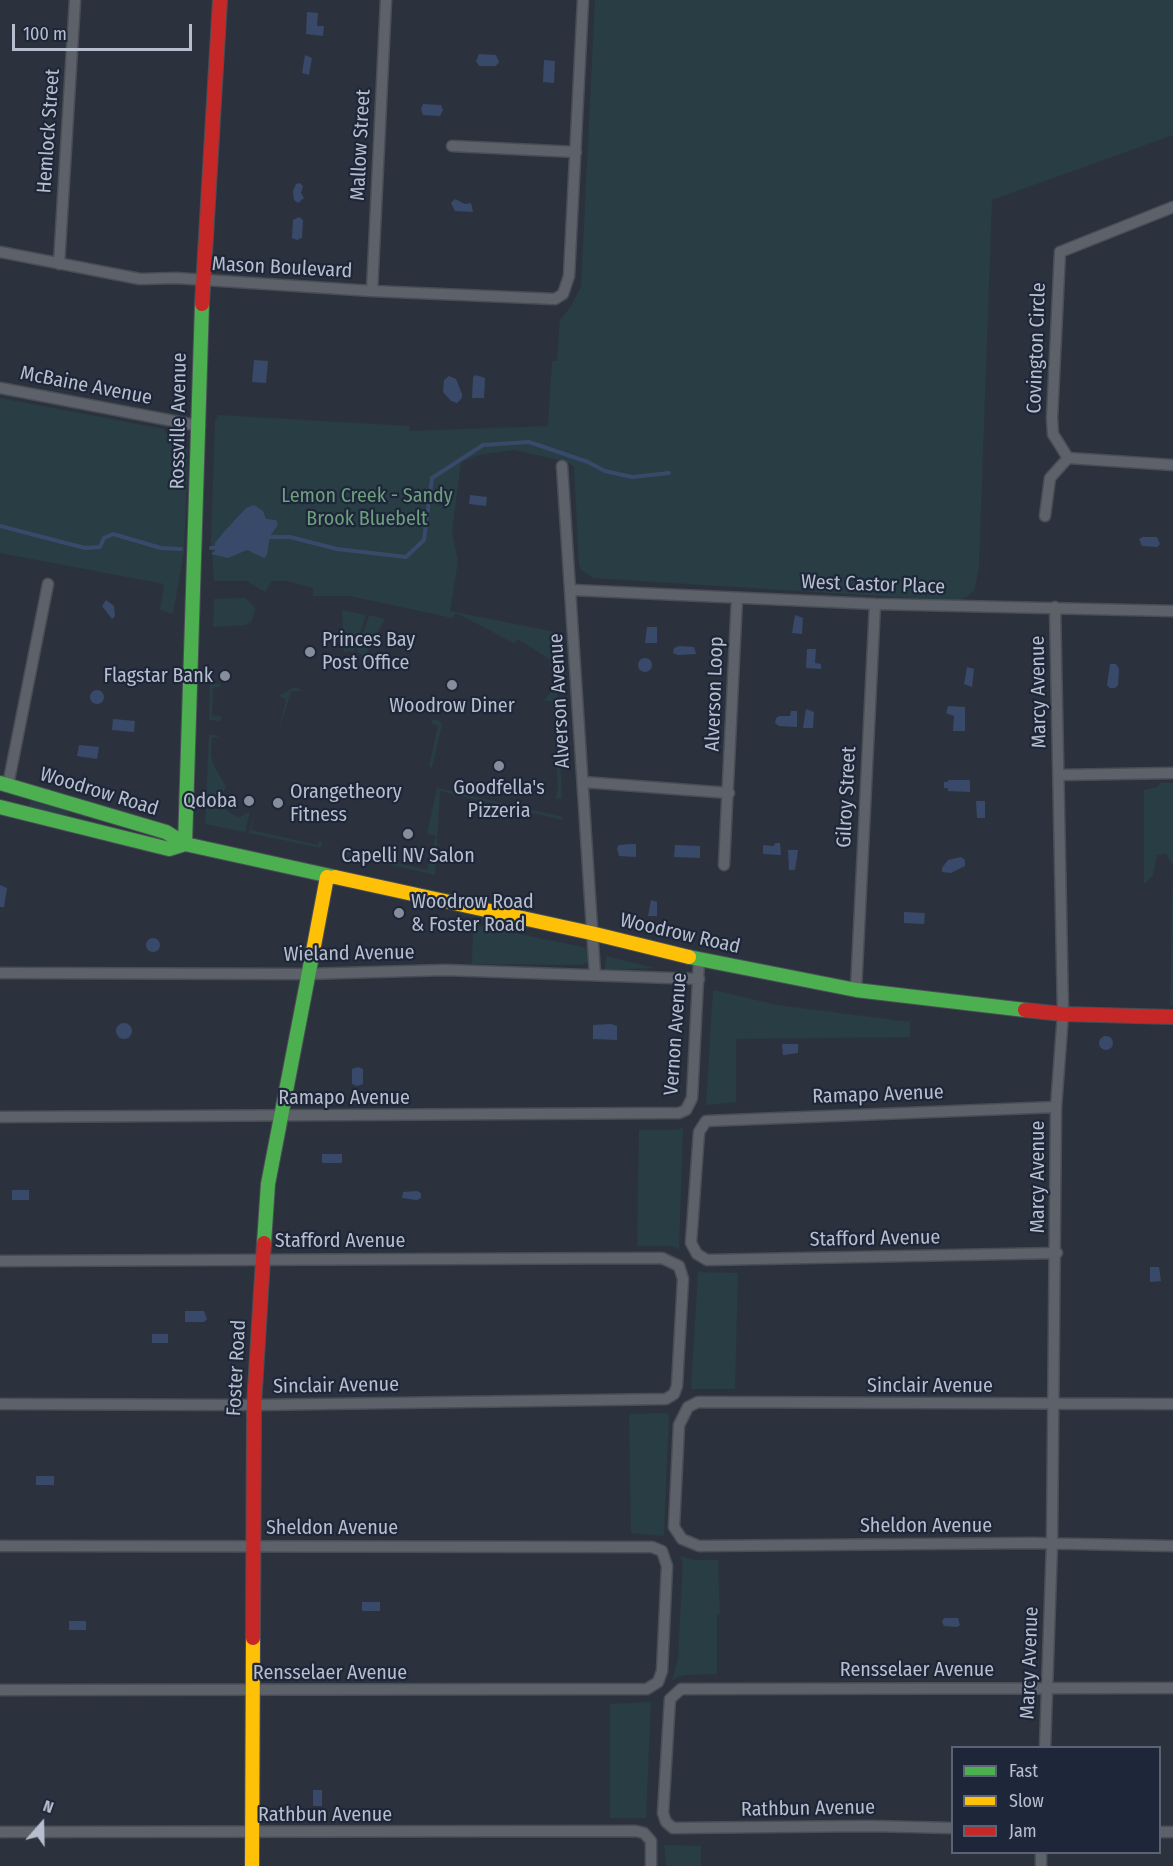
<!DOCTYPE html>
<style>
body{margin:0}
#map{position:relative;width:1173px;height:1866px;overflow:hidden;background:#2c323d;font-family:"Fira Sans Condensed",sans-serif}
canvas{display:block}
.legend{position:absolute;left:951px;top:1746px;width:210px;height:108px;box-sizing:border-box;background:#1e2739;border:2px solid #5b6374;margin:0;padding:8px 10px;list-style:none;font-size:18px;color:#b7becd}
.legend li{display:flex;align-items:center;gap:12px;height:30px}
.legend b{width:30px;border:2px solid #5b6374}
.north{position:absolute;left:12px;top:1794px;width:60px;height:60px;-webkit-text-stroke:4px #1e2739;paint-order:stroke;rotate:20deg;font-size:16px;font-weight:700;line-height:24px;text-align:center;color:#b7becd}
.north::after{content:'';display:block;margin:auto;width:21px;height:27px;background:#b7becd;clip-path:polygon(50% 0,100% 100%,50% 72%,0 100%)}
.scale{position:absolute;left:12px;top:24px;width:180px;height:27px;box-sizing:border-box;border:3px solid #b7becd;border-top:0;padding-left:8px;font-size:18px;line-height:21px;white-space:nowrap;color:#b7becd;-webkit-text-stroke:4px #1e2739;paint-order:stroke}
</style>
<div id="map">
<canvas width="1173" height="1866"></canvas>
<ul class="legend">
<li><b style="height:8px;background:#4caf50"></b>Fast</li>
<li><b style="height:8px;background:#ffc107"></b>Slow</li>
<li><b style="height:8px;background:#c62828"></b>Jam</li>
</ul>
<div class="north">N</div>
<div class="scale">100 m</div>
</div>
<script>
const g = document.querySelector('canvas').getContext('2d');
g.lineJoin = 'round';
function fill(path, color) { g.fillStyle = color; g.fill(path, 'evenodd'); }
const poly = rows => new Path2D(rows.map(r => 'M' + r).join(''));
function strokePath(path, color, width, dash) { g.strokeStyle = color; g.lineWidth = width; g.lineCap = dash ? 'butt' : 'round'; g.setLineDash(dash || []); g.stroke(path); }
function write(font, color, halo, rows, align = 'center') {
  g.font = font + ' "Fira Sans Condensed",sans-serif'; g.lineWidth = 4.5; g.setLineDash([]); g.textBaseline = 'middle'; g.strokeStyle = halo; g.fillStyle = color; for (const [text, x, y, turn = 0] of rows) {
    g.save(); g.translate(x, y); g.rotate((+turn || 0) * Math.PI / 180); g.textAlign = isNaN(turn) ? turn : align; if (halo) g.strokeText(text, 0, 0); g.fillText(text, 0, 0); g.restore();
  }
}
fill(poly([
 [595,0,1173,0,1173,135,992,200,979,566,975,589,967,597,957,601,593,578,581,570,579,565,574,466,563,461,514,450,478,455,461,462,452,531,458,562,450,611,555,632,557,675,552,674,551,660,518,639,514,643,456,613,452,618,350,596,313,596,313,588,287,581,272,581,265,592,247,581,214,581,211,538,215,422,218,415,409,426,410,431,548,426,552,361,557,361,560,320,571,306,581,286],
 [0,398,164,429,164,432,184,441,188,450,184,552,173,614,160,610,164,584,0,553],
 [245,598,256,608,251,622,245,625,213,627,214,599],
 [342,610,366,615,354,651,344,652],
 [369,615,385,619,365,656,357,652],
 [210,683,221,684,220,687,213,688,212,715,222,717,220,721,209,720],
 [293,688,298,688,301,691,291,691,279,731,286,699,278,696],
 [557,692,562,798,562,799,556,798,558,789,553,701,544,701,550,693],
 [433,719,440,721,442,725,432,767,429,767,438,726,431,723],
 [209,734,221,736,212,738,211,754,213,764,226,787,221,795,223,807,235,816,240,817,250,811,245,832,205,824],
 [1160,783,1173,783,1173,1005,1170,1005,1173,866,1166,854,1157,855,1153,875,1144,884,1144,790,1157,787],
 [437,788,563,817,563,820,440,791,435,875,343,854,343,847,346,850,427,870,436,836,427,834],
 [31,800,68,812,68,815,28,810],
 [256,807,251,830,318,845,319,841,322,842,321,848,249,833],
 [480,926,583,947,588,950,589,962,581,965,472,964,473,931],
 [606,956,654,968,656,968,605,970],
 [713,990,777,1005,910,1022,910,1037,736,1039,736,1102,706,1105],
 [683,1128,679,1249,671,1246,637,1246,639,1130,676,1130],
 [698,1272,738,1273,735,1389,691,1389],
 [665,1413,669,1415,664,1536,631,1533,629,1414],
 [680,1556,694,1560,718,1560,720,1614,717,1614,717,1674,683,1675,672,1680,678,1659,683,1564],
 [651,1702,646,1818,610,1818,610,1704],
 [664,1845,701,1846,701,1866,666,1866]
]), '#283d44');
fill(poly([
 [307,12,318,13,317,26,324,26,323,36,306,34],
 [479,54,496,55,499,62,496,66,479,66,476,61],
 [305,55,312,58,309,75,302,73],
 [544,60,555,61,554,83,543,82],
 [423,104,441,105,443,110,440,116,423,115,421,109],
 [300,183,303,186,301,193,304,198,298,203,294,200,293,191,296,184],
 [455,199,465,204,471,203,473,212,455,211,451,203],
 [299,217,303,220,302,238,297,240,292,238,293,220],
 [254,360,268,361,266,383,252,382],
 [476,375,485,378,484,398,472,398,473,377],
 [449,376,456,379,462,394,462,398,457,403,451,401,443,392,444,380],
 [470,495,487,497,486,506,469,504],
 [254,505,263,511,266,519,276,520,278,525,270,536,267,555,264,558,247,550,228,558,211,554,215,551,215,543,223,533,246,508],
 [1143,537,1157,537,1160,544,1157,547,1142,546,1139,539],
 [106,600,114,606,115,616,112,619,102,606],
 [795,615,803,618,802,634,792,633],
 [647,627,657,627,657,643,645,643],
 [679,646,694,647,696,654,678,655,673,653,674,648],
 [807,649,816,649,815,663,821,664,821,669,806,668],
 '638 665a7 7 0 1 1 14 0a7 7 0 1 1-14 0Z',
 [1110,664,1116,664,1119,669,1118,685,1115,688,1110,688,1107,685],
 [967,667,974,669,972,687,964,684],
 '90 697a7 7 0 1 1 14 0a7 7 0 1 1-14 0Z',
 [948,706,965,707,965,731,953,731,954,716,946,713],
 [806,709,814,712,813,728,803,728],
 [791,711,797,711,797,727,779,726,775,723,776,718,779,716,790,716],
 [113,719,135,721,134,732,112,730],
 [79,745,99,747,97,759,77,756],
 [948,780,970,780,970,792,948,791,948,788,944,788,944,782,948,782],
 [976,801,985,801,985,818,977,818],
 [775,843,780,843,781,855,763,854,763,845,774,846],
 [631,844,636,844,636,857,619,856,617,848,619,845],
 [675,845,700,846,700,858,674,857],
 [788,850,798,850,795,870,789,870],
 [961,857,965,860,965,866,951,873,942,872,942,868,948,860],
 [0,885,7,888,4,907,0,907],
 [651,900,657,902,657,916,648,916],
 [904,912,925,913,924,924,904,923],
 '146 945a7 7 0 1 1 14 0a7 7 0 1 1-14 0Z',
 '116 1031a8 8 0 1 1 16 0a8 8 0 1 1-16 0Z',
 [611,1024,617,1026,617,1040,593,1039,593,1025],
 '1099 1043a7 7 0 1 1 14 0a7 7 0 1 1-14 0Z',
 [782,1044,798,1044,798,1053,783,1055],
 [358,1067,363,1069,363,1084,357,1086,352,1084,352,1069],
 [322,1154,342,1154,342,1163,322,1163],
 [12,1190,29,1190,29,1200,12,1200],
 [417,1191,421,1193,421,1198,417,1200,402,1198,403,1192],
 [1150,1267,1159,1267,1161,1281,1150,1282],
 [185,1311,204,1311,207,1319,204,1322,185,1322],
 [152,1334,168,1334,168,1343,152,1343],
 [36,1476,54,1476,54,1485,36,1485],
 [362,1602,380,1602,380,1611,362,1611],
 [944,1618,958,1618,960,1625,957,1627,944,1626,942,1622],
 [69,1621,86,1621,86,1630,69,1630],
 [313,1790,322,1790,322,1806,313,1806]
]), '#394969');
strokePath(poly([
 [0,526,85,548,100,547,104,538,113,534,161,548,181,549],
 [268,537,290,537,337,549,406,557,424,540,432,478,483,445,529,442,588,462,605,471,632,477,669,473],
 [211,548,219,547]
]), '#394969', 4);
const street = poly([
 [452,146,576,152],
 [1173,207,1060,252,1052,418,1053,434,1068,458,1173,465],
 [0,252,140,279,176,278,372,291,555,299,563,294,569,276,583,0],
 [59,264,75,0],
 [372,291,386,0],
 [0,388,200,426],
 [562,466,595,975],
 [1045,516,1050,478,1068,458],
 [572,590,875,604,1173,611],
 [1059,775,1173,773],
 [583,782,729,793],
 [8,785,48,584],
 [724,865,737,598],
 [0,973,307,974,445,970,699,979],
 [856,990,875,604],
 [1056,1107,706,1121,699,1132,691,1243,697,1254,707,1260,1057,1253],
 [0,1117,679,1113,686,1110,692,1098,699,960],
 [0,1261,662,1258,679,1266,683,1279,677,1386,674,1394,666,1399,254,1405,0,1404],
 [1173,1404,698,1402,688,1407,679,1425,674,1527,682,1539,699,1546,1031,1543,1173,1546],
 [0,1546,652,1547,662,1551,667,1566,662,1671,658,1682,647,1689,0,1690],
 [1045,1748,1052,1543,1056,1107,1063,1014,1055,607],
 [952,1828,870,1826,673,1828,666,1822,663,1813,670,1699,681,1689,1173,1688],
 [0,1832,636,1831,644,1833,651,1841,651,1866],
 [1160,1832,1173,1832],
 [1041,1866,1041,1852]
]);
const fast = poly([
 [0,783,166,832,185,844,335,877],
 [0,807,169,849,185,844],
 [185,844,202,304],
 [689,957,856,990,1025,1010],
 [264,1243,268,1184,313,951]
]);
const slow = poly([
 [335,877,591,933,689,957],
 [313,951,327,877],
 [252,1866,253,1638]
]);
const jam = poly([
 [202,304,220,0],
 [1025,1010,1063,1014,1173,1017],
 [253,1638,254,1405,264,1243]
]);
strokePath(street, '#494d55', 13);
strokePath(fast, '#494d55', 16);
strokePath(slow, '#494d55', 16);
strokePath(jam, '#494d55', 16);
strokePath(street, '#5d616a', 10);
strokePath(fast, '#4caf50', 14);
strokePath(slow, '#ffc107', 14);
strokePath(jam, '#c62828', 14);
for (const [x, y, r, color] of [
 [310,652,6,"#868d9b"],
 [225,676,6,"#868d9b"],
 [452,685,6,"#868d9b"],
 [499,766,6,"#868d9b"],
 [249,801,6,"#868d9b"],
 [278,803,6,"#868d9b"],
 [408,834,6,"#868d9b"],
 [399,913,6,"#868d9b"]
]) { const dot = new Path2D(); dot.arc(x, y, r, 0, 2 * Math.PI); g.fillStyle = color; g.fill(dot); strokePath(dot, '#1e2739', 2); }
write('20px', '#b7becd', '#1e2739', [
 ["Hemlock Street",49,131,-86],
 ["Mallow Street",361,145,-87],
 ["Mason Boulevard",282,268,3],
 ["Covington Circle",1037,348,-88],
 ["McBaine Avenue",86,386,11],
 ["Rossville Avenue",179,421,-89],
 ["West Castor Place",873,585,2],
 ["Marcy Avenue",1039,692,-91],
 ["Alverson Loop",715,694,-88],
 ["Alverson Avenue",560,701,-93],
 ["Woodrow Road",99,792,17],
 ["Gilroy Street",847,797,-87],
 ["Woodrow Road",680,934,13],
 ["Wieland Avenue",349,954,-1],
 ["Vernon Avenue",676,1034,-86],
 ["Ramapo Avenue",878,1095,-2],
 ["Ramapo Avenue",344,1098],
 ["Marcy Avenue",1038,1177,-90],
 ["Stafford Avenue",875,1239,-1],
 ["Stafford Avenue",340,1241],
 ["Foster Road",237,1368,-87],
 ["Sinclair Avenue",336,1386,-1],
 ["Sinclair Avenue",930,1386],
 ["Sheldon Avenue",926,1526],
 ["Sheldon Avenue",332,1528],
 ["Marcy Avenue",1030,1663,-88],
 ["Rensselaer Avenue",917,1670],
 ["Rensselaer Avenue",330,1673],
 ["Rathbun Avenue",808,1809,-1],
 ["Rathbun Avenue",325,1815]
]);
write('20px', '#6d9f7d', '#1e2739', [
 ["Lemon Creek - Sandy",367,496],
 ["Brook Bluebelt",367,519]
]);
write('20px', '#b7becd', '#1e2739', [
 ["Princes Bay",322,640],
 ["Post Office",322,663],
 ["Flagstar Bank",213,676,"right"],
 ["Woodrow Diner",452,706,"center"],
 ["Goodfella's",499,788,"center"],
 ["Pizzeria",499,811,"center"],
 ["Orangetheory",290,792],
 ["Fitness",290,815],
 ["Qdoba",237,801,"right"],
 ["Capelli NV Salon",408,856,"center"],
 ["Woodrow Road",411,902],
 ["& Foster Road",411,925]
], 'left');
</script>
